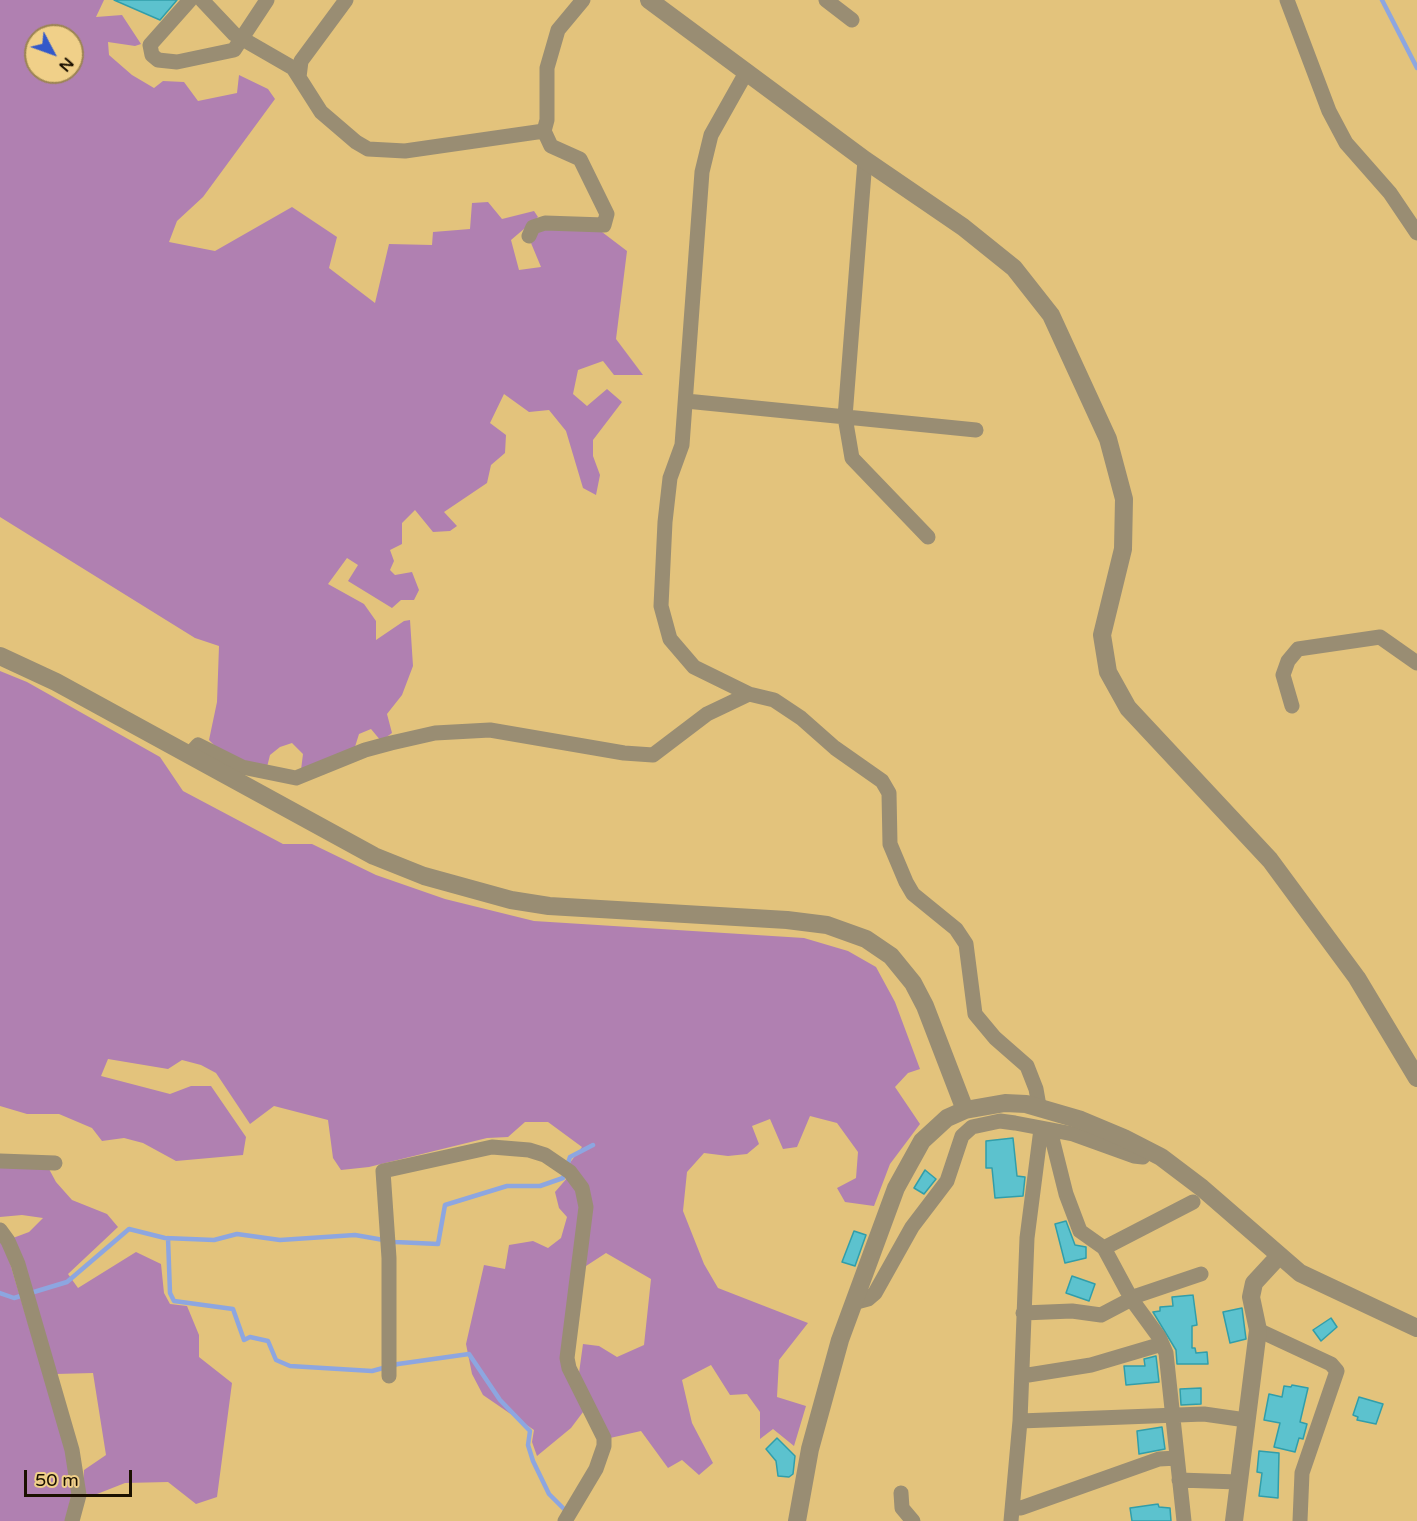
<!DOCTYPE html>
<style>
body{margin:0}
#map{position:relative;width:1417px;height:1521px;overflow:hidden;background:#e3c37c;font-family:"Varela Round",sans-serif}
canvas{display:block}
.north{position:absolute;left:24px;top:24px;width:60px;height:60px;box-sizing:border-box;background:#f0d089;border:2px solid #9b8452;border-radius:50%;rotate:131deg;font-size:16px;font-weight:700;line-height:24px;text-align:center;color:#1b1100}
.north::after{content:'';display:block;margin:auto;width:21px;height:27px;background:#3359c9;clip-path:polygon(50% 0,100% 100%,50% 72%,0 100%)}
.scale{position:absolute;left:24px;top:1470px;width:108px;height:27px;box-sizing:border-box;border:3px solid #1b1100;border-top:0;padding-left:8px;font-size:18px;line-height:21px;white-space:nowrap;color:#1b1100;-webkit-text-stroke:4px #f0d089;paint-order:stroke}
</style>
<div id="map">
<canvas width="1417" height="1521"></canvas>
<div class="north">N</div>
<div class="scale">50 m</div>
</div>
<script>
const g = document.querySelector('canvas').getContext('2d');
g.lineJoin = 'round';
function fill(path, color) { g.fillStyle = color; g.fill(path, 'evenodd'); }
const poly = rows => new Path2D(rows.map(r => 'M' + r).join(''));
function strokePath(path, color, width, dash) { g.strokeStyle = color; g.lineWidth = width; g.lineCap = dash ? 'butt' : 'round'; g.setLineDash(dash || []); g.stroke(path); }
fill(poly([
 [0,0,104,0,96,17,122,15,141,44,135,46,108,42,109,55,132,75,154,88,163,81,184,82,198,101,237,93,239,75,268,89,275,99,203,197,177,221,169,242,215,251,292,207,337,237,329,268,375,303,389,244,432,245,433,232,470,229,472,203,488,202,502,219,534,211,538,217,511,240,519,270,541,267,531,243,536,232,546,228,602,232,627,251,616,339,643,375,614,375,603,361,578,370,573,394,587,406,607,389,622,402,593,440,593,456,600,475,596,495,583,488,566,431,549,410,529,412,504,394,490,423,506,435,505,453,491,465,487,483,444,512,457,526,450,531,433,532,415,510,402,523,402,544,390,550,394,561,390,570,395,575,412,572,419,590,414,600,401,600,392,608,348,581,358,565,347,558,328,584,364,604,376,621,376,640,404,621,410,620,413,666,402,695,387,714,392,733,381,741,371,729,359,734,354,750,301,770,303,754,292,743,280,747,270,755,267,767,242,762,218,749,209,740,217,702,219,646,195,638,0,517],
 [36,36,72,36,72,72,36,72],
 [0,671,27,682,160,757,183,791,283,844,312,844,376,875,445,899,534,921,804,938,848,951,876,967,895,1002,920,1069,908,1073,895,1087,920,1124,890,1164,874,1206,845,1202,837,1188,856,1178,858,1152,837,1123,810,1116,797,1147,783,1149,770,1119,752,1126,759,1144,747,1154,728,1156,704,1153,687,1172,683,1211,704,1264,718,1288,808,1323,779,1360,777,1397,806,1406,794,1446,773,1429,760,1439,760,1412,747,1394,730,1395,711,1365,682,1380,692,1423,713,1463,699,1475,682,1460,668,1468,641,1431,610,1438,579,1373,583,1344,599,1346,617,1357,644,1345,651,1279,606,1253,586,1266,590,1198,569,1164,582,1147,548,1122,525,1122,508,1137,487,1138,369,1167,341,1170,333,1158,328,1120,274,1106,250,1124,216,1073,201,1065,182,1060,168,1069,108,1059,101,1076,170,1094,191,1086,211,1086,246,1137,243,1155,176,1161,143,1143,124,1138,102,1141,92,1128,59,1114,27,1114,0,1106],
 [0,1167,49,1169,56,1182,72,1200,107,1214,118,1227,68,1274,78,1288,136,1252,161,1264,164,1293,170,1304,187,1306,199,1335,199,1357,232,1383,217,1497,196,1504,168,1482,125,1483,92,1496,83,1492,84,1470,106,1455,93,1373,56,1374,13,1238,29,1232,43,1218,22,1215,0,1217],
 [568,1177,579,1192,582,1212,567,1334,586,1408,571,1428,537,1456,532,1442,534,1430,483,1395,472,1374,466,1344,484,1265,505,1269,509,1245,533,1241,548,1248,561,1238,567,1217,559,1208,555,1192],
 [0,1239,4,1243,71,1467,72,1493,65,1521,0,1521]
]), '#b080b1');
strokePath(poly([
 [1382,0,1417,68],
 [168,1238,170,1293,174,1301,233,1309,244,1340,250,1337,268,1341,276,1360,290,1366,372,1371,398,1364,469,1354,500,1400,530,1431,528,1445,533,1461,549,1494,564,1509],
 [0,1293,14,1298,67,1282,129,1229,165,1238,214,1240,237,1234,280,1240,355,1235,395,1242,438,1244,445,1205,507,1186,540,1186,563,1178,570,1157,593,1145]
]), '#8da6e0', 4.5);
const building = poly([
 [114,0,177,0,160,20,114,0],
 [1013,1138,1017,1176,1025,1177,1023,1196,995,1198,992,1168,986,1168,986,1141,1013,1138],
 [925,1170,936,1179,924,1194,914,1188,925,1170],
 [1066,1221,1075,1245,1086,1247,1086,1258,1065,1263,1055,1224,1066,1221],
 [854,1231,866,1235,855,1266,842,1262,854,1231],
 [1072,1276,1095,1284,1089,1301,1066,1293,1072,1276],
 [1193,1295,1197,1325,1192,1326,1192,1348,1195,1348,1196,1353,1207,1352,1208,1364,1177,1364,1176,1350,1153,1312,1160,1311,1160,1307,1173,1306,1172,1297,1193,1295],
 [1242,1308,1246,1339,1230,1343,1223,1312,1242,1308],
 [1331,1318,1337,1327,1321,1341,1313,1330,1331,1318],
 [1156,1356,1159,1382,1126,1385,1124,1366,1145,1366,1144,1359,1156,1356],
 [1292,1385,1308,1388,1300,1422,1307,1424,1303,1439,1299,1438,1295,1452,1274,1447,1280,1423,1264,1420,1269,1394,1282,1397,1284,1386,1291,1387,1292,1385],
 [1201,1388,1201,1404,1181,1405,1180,1389,1201,1388],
 [1359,1397,1383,1404,1376,1424,1357,1420,1358,1417,1353,1415,1359,1397],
 [1162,1427,1165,1449,1139,1454,1137,1431,1162,1427],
 [777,1438,795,1456,793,1474,789,1477,778,1476,776,1461,766,1449,777,1438],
 [1259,1451,1279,1453,1278,1498,1259,1496,1262,1473,1257,1472,1259,1451],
 [1158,1504,1159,1507,1170,1508,1171,1521,1132,1521,1130,1508,1158,1504]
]);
fill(building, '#5cc2ce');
strokePath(building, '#319eaa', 1.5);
strokePath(poly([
 [190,0,150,45,152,55,158,60,177,62,234,50,267,0],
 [202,0,234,34,293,68,321,112,356,142,368,149,405,151,544,131,547,120,547,68,558,30,583,0],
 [826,0,852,20],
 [1287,0,1329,111,1346,143,1390,193,1417,233],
 [747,71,711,135,702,172,682,445,670,478,665,522,661,606,670,639,694,667,749,694,774,700,801,718,835,748,882,781,889,793,890,844,906,882,913,894,956,929,966,944,975,1014,995,1038,1027,1066,1036,1089,1039,1106],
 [299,77,301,61,346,0],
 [865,160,845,417,852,458,928,537],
 [529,236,533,227,545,223,604,225,607,214,580,159,551,146,544,131],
 [686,401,976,430],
 [1292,706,1283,675,1288,661,1298,649,1380,637,1417,663],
 [189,755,198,745,242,767,296,778,365,750,391,743,435,733,490,730,624,753,653,755,707,714,749,694],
 [1050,1130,1066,1194,1080,1231,1104,1248,1132,1300,1159,1337,1166,1353,1184,1521],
 [0,1161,55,1163],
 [0,1230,8,1241,18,1264,72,1450,79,1495,72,1521],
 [1104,1248,1193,1202],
 [853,1303,868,1299,875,1293,912,1227,947,1181,962,1136,972,1127,1000,1121,1015,1123,1073,1134,1134,1156,1143,1157,1147,1149],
 [1023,1313,1072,1311,1101,1315,1139,1295,1201,1274],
 [1258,1330,1331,1364,1337,1371,1302,1473,1300,1521],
 [389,1376,389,1258,383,1171,492,1147,529,1150,545,1155,570,1172,582,1188,586,1207,567,1358,569,1368,604,1438,604,1446,596,1469,565,1521],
 [1022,1376,1091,1365,1162,1344],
 [1020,1421,1204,1414,1246,1420],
 [1179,1480,1238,1482],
 [901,1493,902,1508,913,1521],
 [1013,1507,1021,1508,1159,1459,1177,1458],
 [1011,1521,1020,1421,1027,1238,1041,1129]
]), '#998d73', 15);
strokePath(poly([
 [649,0,865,160,963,227,1014,268,1051,315,1108,439,1124,499,1123,549,1102,635,1108,672,1128,708,1270,860,1357,978,1417,1078],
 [0,656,56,682,374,856,424,876,511,900,549,906,787,920,827,925,866,939,891,956,913,983,925,1006,965,1110],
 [797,1521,810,1449,840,1340,896,1188,922,1141,947,1118,965,1110,1005,1103,1026,1104,1081,1120,1124,1138,1161,1157,1202,1188,1300,1273,1417,1328],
 [1234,1521,1258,1330,1251,1297,1254,1283,1278,1257]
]), '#998d73', 18);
</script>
